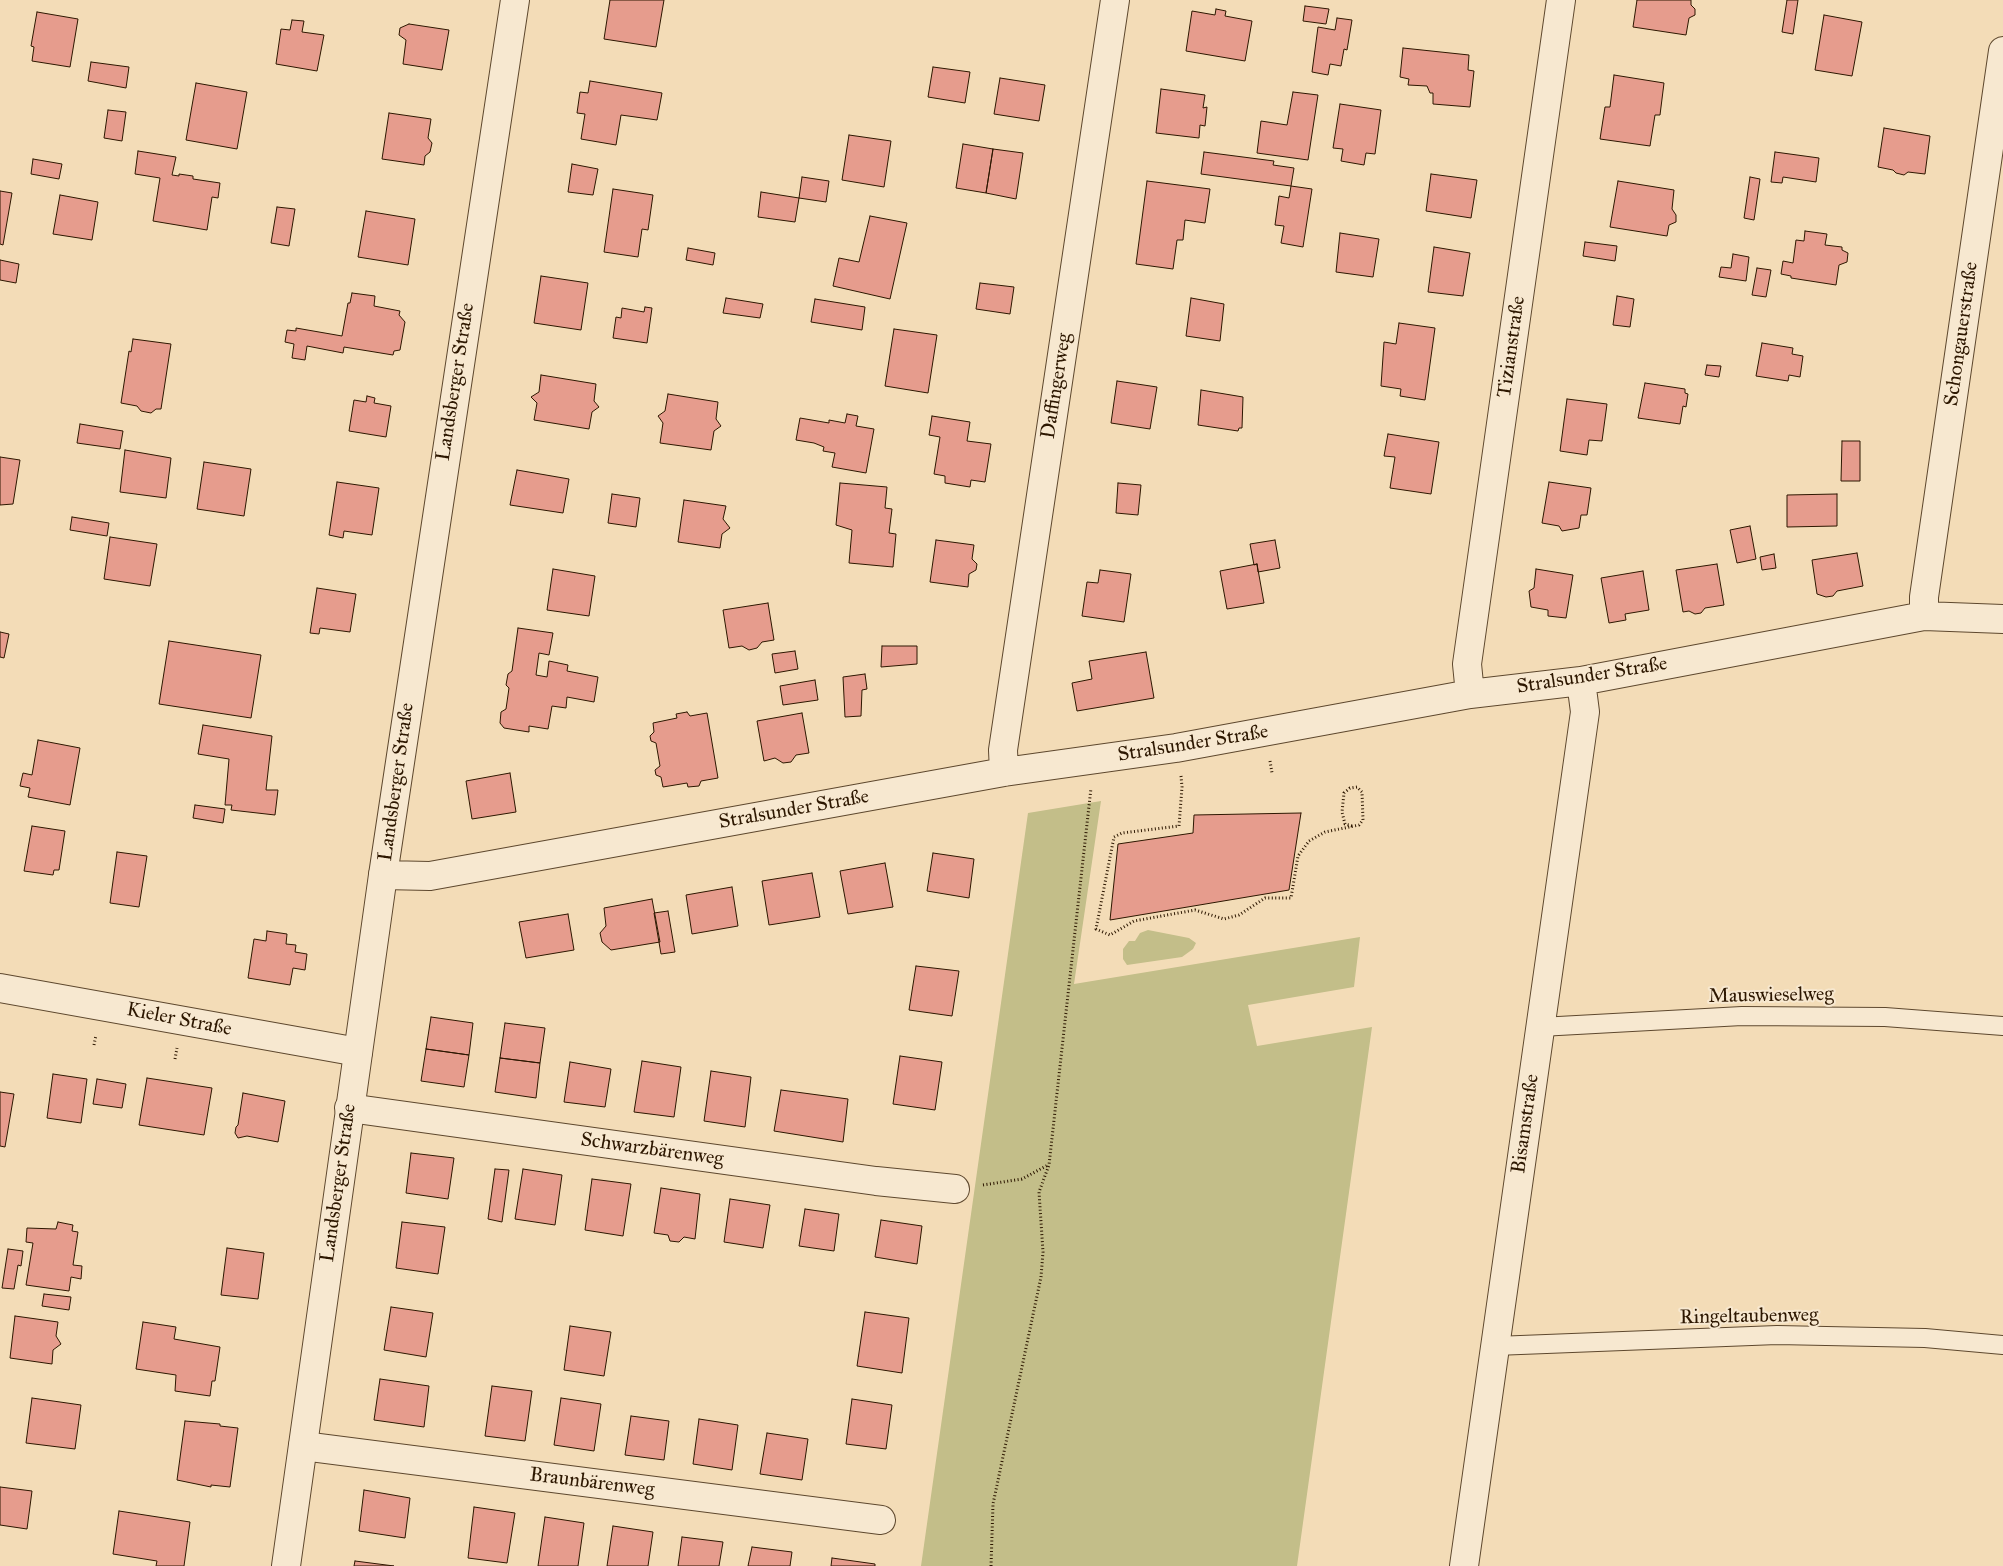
<!DOCTYPE html>
<meta charset="utf-8">
<style>
body{margin:0}
canvas{display:block;background:#f3dcb7}
</style>
<canvas width="2003" height="1566"></canvas>
<script>
const g = document.querySelector('canvas').getContext('2d');
g.lineJoin = 'round';
function fill(path, color) { g.fillStyle = color; g.fill(path, 'evenodd'); }
const poly = rows => new Path2D(rows.map(r => 'M' + r).join(''));
function strokePath(path, color, width, dash) { g.strokeStyle = color; g.lineWidth = width; g.lineCap = dash ? 'butt' : 'round'; g.setLineDash(dash || []); g.stroke(path); }
function write(font, color, halo, rows, align = 'center') {
  g.font = font + ' "IM FELL Great Primer",serif'; g.lineWidth = 4; g.setLineDash([]); g.textBaseline = 'middle'; g.strokeStyle = halo; g.fillStyle = color; for (const [text, x, y, turn = 0] of rows) {
    g.save(); g.translate(x, y); g.rotate((+turn || 0) * Math.PI / 180); g.textAlign = isNaN(turn) ? turn : align; if (halo) g.strokeText(text, 0, 0); g.fillText(text, 0, 0); g.restore();
  }
}
fill(poly([
 [1101,801,1074,984,1360,937,1354,987,1248,1005,1257,1046,1372,1027,1297,1566,921,1566,1028,813],
 [1148,930,1189,938,1196,943,1193,949,1182,957,1127,965,1123,959,1123,949,1129,941,1135,941,1140,933]
]), '#c3be89');
const building = poly([
 [610,0,664,0,656,47,604,39,610,0],
 [1637,0,1691,0,1691,5,1695,9,1695,15,1689,18,1686,35,1633,27,1637,0],
 [1787,0,1798,0,1793,34,1782,32,1787,0],
 [1305,6,1329,9,1326,24,1303,21,1305,6],
 [1216,9,1226,11,1225,16,1252,21,1245,61,1186,51,1192,11,1215,15,1216,9],
 [37,12,78,19,70,67,32,61,34,47,31,46,37,12],
 [1824,15,1862,22,1852,76,1815,70,1824,15],
 [1337,18,1352,20,1347,50,1344,49,1341,66,1330,64,1328,75,1312,72,1318,27,1335,30,1337,18],
 [292,20,304,21,302,32,324,35,317,71,276,64,281,29,290,30,292,20],
 [409,24,449,30,442,70,403,64,406,40,399,35,400,28,409,24],
 [1403,48,1469,55,1468,70,1474,71,1470,107,1433,104,1433,93,1430,93,1427,86,1408,85,1409,79,1400,77,1403,48],
 [91,62,129,67,126,88,88,81,91,62],
 [933,67,970,72,965,103,928,97,933,67],
 [1614,75,1664,83,1660,115,1655,115,1650,146,1600,139,1605,107,1610,107,1614,75],
 [1000,78,1045,85,1039,121,994,114,1000,78],
 [590,81,662,93,657,120,621,115,616,145,581,139,585,114,577,113,580,92,588,93,590,81],
 [196,83,247,92,237,149,186,140,196,83],
 [1161,89,1205,95,1203,108,1207,107,1205,126,1200,125,1199,138,1156,133,1161,89],
 [1293,92,1318,95,1308,160,1257,153,1261,121,1287,125,1293,92],
 [1340,104,1381,110,1375,154,1366,153,1364,165,1341,161,1343,149,1333,148,1340,104],
 [108,110,126,112,122,141,104,138,108,110],
 [389,113,431,119,428,138,432,143,430,152,425,156,424,165,382,159,389,113],
 [1884,128,1930,136,1925,174,1908,172,1904,175,1896,173,1893,170,1878,167,1884,128],
 [849,135,891,141,884,187,842,180,849,135],
 [963,144,993,149,986,193,956,188,963,144],
 [993,149,1023,153,1016,199,986,193,993,149],
 [138,151,176,157,172,175,179,176,179,174,193,176,193,179,220,183,218,198,212,197,207,230,153,221,160,178,135,174,138,151],
 [1204,152,1274,161,1273,165,1294,168,1291,186,1312,189,1303,247,1281,243,1284,226,1275,225,1279,196,1289,198,1291,186,1201,174,1204,152],
 [1775,152,1819,158,1816,182,1783,177,1782,183,1771,182,1775,152],
 [33,159,62,164,59,179,31,174,33,159],
 [572,164,598,169,593,195,568,192,572,164],
 [1431,174,1477,180,1471,218,1426,211,1431,174],
 [802,177,829,181,826,202,799,198,802,177],
 [1750,177,1760,179,1754,220,1744,218,1750,177],
 [1147,181,1210,189,1205,223,1185,220,1183,240,1177,240,1173,269,1136,264,1147,181],
 [1618,181,1674,190,1672,209,1676,215,1676,222,1669,225,1667,236,1610,227,1618,181],
 [613,189,653,195,648,230,642,229,638,257,604,252,613,189],
 [0,191,12,193,3,245,0,244,0,191],
 [761,192,799,198,795,222,758,217,761,192],
 [60,195,98,202,92,240,53,234,60,195],
 [277,207,295,209,289,246,271,243,277,207],
 [366,211,415,219,408,265,358,257,366,211],
 [870,216,907,223,890,299,833,286,839,258,859,262,870,216],
 [1805,231,1827,234,1825,245,1842,247,1842,250,1848,253,1847,262,1839,265,1836,285,1791,278,1791,276,1781,274,1783,261,1793,263,1796,240,1804,241,1805,231],
 [1340,233,1379,239,1373,277,1336,272,1340,233],
 [1585,242,1617,246,1615,261,1583,256,1585,242],
 [1434,247,1470,253,1463,296,1428,292,1434,247],
 [688,248,715,253,713,265,686,260,688,248],
 [1733,254,1749,257,1746,281,1719,277,1721,267,1731,268,1733,254],
 [0,260,19,264,16,283,0,280,0,260],
 [1757,268,1771,270,1766,297,1752,295,1757,268],
 [541,276,588,283,581,330,534,323,541,276],
 [980,283,1014,287,1010,314,976,309,980,283],
 [352,293,375,296,374,306,400,311,399,315,405,322,400,350,394,351,393,355,344,347,343,353,307,346,305,360,292,358,294,344,285,342,287,330,296,331,296,328,342,336,348,303,350,303,352,293],
 [1617,296,1634,299,1630,327,1613,325,1617,296],
 [726,298,763,304,760,318,723,313,726,298],
 [1191,298,1224,304,1220,341,1186,336,1191,298],
 [815,299,865,307,862,330,811,322,815,299],
 [645,307,652,308,647,343,613,338,616,317,621,318,622,308,644,312,645,307],
 [1399,323,1435,328,1425,400,1400,396,1401,389,1381,386,1384,342,1396,344,1399,323],
 [894,329,937,335,928,393,885,386,894,329],
 [133,339,171,344,161,409,156,409,151,413,141,411,137,406,121,403,129,351,131,352,133,339],
 [1762,343,1793,348,1792,354,1803,356,1800,377,1789,375,1788,381,1756,376,1762,343],
 [1707,365,1721,366,1719,377,1705,375,1707,365],
 [541,375,596,384,594,401,599,407,592,412,589,429,534,420,537,403,531,397,539,392,541,375],
 [1117,381,1157,387,1150,429,1111,423,1117,381],
 [1645,383,1685,389,1685,393,1688,394,1686,407,1683,406,1680,424,1638,418,1645,383],
 [1201,390,1243,397,1242,428,1239,428,1238,431,1198,425,1201,390],
 [668,394,718,402,716,419,721,426,714,431,711,450,660,443,663,423,658,416,665,411,668,394],
 [367,396,375,398,374,403,391,406,386,437,349,431,354,400,366,402,367,396],
 [1567,399,1607,404,1602,441,1589,440,1587,455,1560,451,1567,399],
 [847,414,858,416,856,426,874,429,866,473,832,467,835,453,823,451,824,447,814,443,796,440,800,418,829,423,829,420,845,423,847,414],
 [932,416,970,422,967,441,991,444,985,482,971,480,970,487,945,483,945,476,934,474,940,437,929,435,932,416],
 [80,424,123,431,120,449,77,443,80,424],
 [1388,434,1439,442,1431,494,1390,488,1395,457,1384,456,1388,434],
 [1842,441,1860,441,1860,481,1841,481,1842,441],
 [125,450,171,458,166,498,120,492,125,450],
 [0,457,20,460,13,504,0,505,0,457],
 [204,462,251,469,244,516,197,509,204,462],
 [517,470,569,479,563,513,510,505,517,470],
 [337,482,379,488,372,535,344,531,343,538,329,535,337,482],
 [1549,482,1591,488,1587,515,1581,515,1579,528,1562,531,1559,526,1542,523,1549,482],
 [840,483,887,487,885,508,892,509,889,533,896,534,893,567,849,563,852,530,836,525,840,483],
 [1118,483,1141,485,1138,515,1116,513,1118,483],
 [612,494,640,498,636,527,608,523,612,494],
 [1837,494,1837,526,1787,527,1787,495,1837,494],
 [684,500,726,506,723,519,730,528,722,534,720,548,678,542,684,500],
 [72,517,109,523,107,536,70,530,72,517],
 [1750,526,1756,559,1737,563,1730,530,1750,526],
 [110,537,157,544,150,586,104,579,110,537],
 [936,540,974,545,972,559,977,564,976,570,969,574,968,587,930,582,936,540],
 [1275,540,1280,568,1258,572,1257,564,1254,565,1250,544,1275,540],
 [1857,553,1863,586,1837,591,1833,596,1826,597,1817,594,1812,560,1857,553],
 [1774,554,1776,568,1762,570,1760,557,1774,554],
 [1257,564,1264,603,1227,609,1220,571,1257,564],
 [1717,564,1724,605,1705,608,1701,613,1695,614,1689,611,1683,612,1676,570,1717,564],
 [553,569,595,576,589,616,547,610,553,569],
 [1536,569,1573,575,1566,618,1548,616,1548,610,1531,607,1529,591,1534,588,1536,569],
 [1100,570,1131,574,1124,622,1082,616,1087,582,1098,583,1100,570],
 [1643,571,1649,610,1625,614,1626,620,1609,623,1601,578,1643,571],
 [317,588,356,594,350,632,320,628,319,634,310,633,317,588],
 [768,603,774,640,762,642,757,648,749,650,742,646,729,648,723,610,768,603],
 [518,628,553,633,549,655,539,653,536,675,547,677,549,661,568,665,567,671,598,677,594,702,567,697,566,708,552,706,548,729,529,726,529,732,504,728,500,723,501,712,506,709,509,688,506,685,508,674,512,671,518,628],
 [0,632,9,634,4,658,0,657,0,632],
 [169,641,261,655,251,718,159,704,169,641],
 [882,646,917,646,917,664,881,667,882,646],
 [795,651,798,669,775,673,772,654,795,651],
 [1146,652,1154,698,1077,711,1072,683,1092,679,1089,661,1146,652],
 [865,674,867,689,862,690,861,716,845,717,843,677,865,674],
 [815,680,818,700,783,705,780,686,815,680],
 [687,712,690,716,707,713,718,778,701,781,699,786,688,787,687,783,663,787,661,777,656,775,655,770,660,766,656,743,651,741,650,736,654,732,653,723,677,718,676,714,687,712],
 [802,713,809,753,796,755,791,762,783,763,775,758,764,761,757,721,802,713],
 [203,725,272,736,266,790,278,790,275,815,231,810,232,805,225,805,229,759,198,754,203,725],
 [38,740,80,748,70,805,28,797,30,788,20,786,23,773,32,775,38,740],
 [510,773,516,812,472,819,466,781,510,773],
 [195,805,225,809,223,823,193,818,195,805],
 [1301,813,1289,890,1110,920,1118,844,1193,833,1194,815,1301,813],
 [32,826,65,831,59,870,54,870,53,875,24,871,32,826],
 [117,852,147,856,139,907,110,903,117,852],
 [933,853,974,859,969,898,927,891,933,853],
 [885,863,893,907,848,914,840,871,885,863],
 [812,873,820,917,769,925,762,881,812,873],
 [732,887,738,926,692,934,686,895,732,887],
 [652,899,660,942,611,950,602,942,600,933,606,926,604,908,652,899],
 [668,911,675,952,661,954,654,913,668,911],
 [568,914,574,950,526,958,519,922,568,914],
 [267,931,287,934,286,944,296,945,295,952,307,954,305,970,293,968,290,985,248,978,254,939,266,941,267,931],
 [916,966,959,971,952,1016,909,1010,916,966],
 [431,1017,473,1023,469,1055,426,1049,431,1017],
 [505,1023,545,1028,540,1063,500,1058,505,1023],
 [426,1049,469,1055,464,1087,421,1081,426,1049],
 [900,1056,942,1062,935,1110,893,1104,900,1056],
 [500,1058,540,1063,536,1098,495,1092,500,1058],
 [642,1061,681,1067,674,1117,634,1112,642,1061],
 [570,1062,611,1069,605,1107,564,1102,570,1062],
 [711,1071,751,1077,745,1127,704,1121,711,1071],
 [53,1074,87,1079,81,1123,47,1118,53,1074],
 [147,1078,212,1088,204,1135,139,1125,147,1078],
 [97,1079,126,1084,122,1108,93,1104,97,1079],
 [781,1090,848,1099,843,1142,774,1131,781,1090],
 [0,1092,14,1094,5,1147,0,1146,0,1092],
 [243,1093,285,1101,278,1142,247,1136,238,1138,235,1133,236,1127,238,1125,243,1093],
 [411,1153,454,1158,448,1199,406,1193,411,1153],
 [495,1169,509,1170,502,1222,488,1219,495,1169],
 [523,1169,562,1175,555,1225,515,1219,523,1169],
 [592,1179,631,1184,623,1236,585,1230,592,1179],
 [661,1188,700,1194,695,1239,684,1237,679,1242,670,1241,668,1235,654,1233,661,1188],
 [730,1199,770,1205,763,1248,724,1242,730,1199],
 [805,1209,839,1214,834,1251,799,1246,805,1209],
 [881,1220,922,1226,917,1264,875,1257,881,1220],
 [58,1222,73,1225,72,1231,78,1232,73,1265,82,1266,81,1279,71,1277,69,1291,26,1285,33,1243,26,1242,27,1228,56,1229,58,1222],
 [402,1222,445,1227,438,1274,396,1268,402,1222],
 [227,1248,264,1253,258,1299,221,1295,227,1248],
 [8,1249,23,1251,21,1266,18,1265,14,1289,2,1288,8,1249],
 [44,1294,71,1297,69,1310,42,1306,44,1294],
 [391,1307,433,1313,426,1357,384,1350,391,1307],
 [865,1312,909,1318,902,1373,857,1366,865,1312],
 [15,1316,58,1322,56,1336,61,1344,53,1350,52,1364,10,1358,15,1316],
 [143,1322,176,1327,174,1339,220,1347,215,1381,212,1381,210,1396,175,1391,176,1375,136,1369,143,1322],
 [570,1326,611,1332,604,1376,564,1370,570,1326],
 [380,1379,429,1386,424,1427,374,1420,380,1379],
 [492,1386,532,1391,525,1441,485,1436,492,1386],
 [32,1398,81,1405,75,1449,26,1443,32,1398],
 [561,1398,601,1404,594,1451,554,1445,561,1398],
 [852,1399,892,1405,886,1449,846,1444,852,1399],
 [631,1416,669,1421,664,1460,625,1455,631,1416],
 [699,1419,738,1425,732,1470,693,1464,699,1419],
 [185,1421,220,1424,220,1426,238,1428,230,1487,211,1485,211,1487,177,1480,185,1421],
 [767,1433,808,1439,802,1480,760,1474,767,1433],
 [0,1487,32,1491,27,1529,0,1525,0,1487],
 [364,1490,410,1498,405,1538,359,1531,364,1490],
 [474,1507,515,1513,507,1563,468,1558,474,1507],
 [119,1511,190,1522,184,1566,156,1566,157,1561,113,1554,119,1511],
 [545,1517,584,1523,578,1566,538,1566,545,1517],
 [613,1526,653,1532,648,1566,607,1566,613,1526],
 [682,1537,723,1542,719,1566,678,1566,682,1537],
 [752,1547,792,1552,790,1566,748,1566,752,1547],
 [832,1558,875,1564,875,1566,831,1566,832,1558],
 [355,1561,394,1566,354,1566,355,1561]
]);
fill(building, '#e69c8d');
strokePath(building, '#2d1700', 1);
const service = poly([
 [1540,1027,1742,1016,1885,1017,2003,1026],
 [1495,1346,1777,1335,1925,1338,2003,1345]
]);
const minor = poly([
 [515,0,383,875,430,876,1004,772,1176,748,1470,694,1581,681,1924,616,2003,619],
 [1924,616,1924,597,2003,51],
 [1470,694,1467,664,1561,0],
 [1004,772,1003,750,1115,0],
 [0,988,358,1052],
 [349,1108,876,1181,955,1189],
 [303,1446,881,1520],
 [1464,1566,1585,712,1581,681]
]);
const tertiary = poly([
 [286,1566,383,875]
]);
strokePath(service, '#5e482e', 20);
strokePath(minor, '#5e482e', 30);
strokePath(tertiary, '#5e482e', 30);
strokePath(poly([
 [1270,761,1272,773],
 [1181,776,1182,787,1179,826,1122,833,1114,837,1096,929,1110,935,1134,921,1195,910,1224,919,1239,915,1265,898,1291,898,1298,856,1309,841,1325,832,1359,825,1363,820,1362,792,1357,787,1350,788,1344,793,1342,812,1345,824,1352,826],
 [94,1045,96,1035],
 [175,1059,177,1048],
 [983,1185,1022,1179,1048,1165],
 [991,1566,993,1504,1041,1277,1043,1252,1039,1192,1049,1165,1091,788]
]), '#2d1700', 3, [1, 2.5]);
strokePath(service, '#f7e8d0', 18);
strokePath(minor, '#f7e8d0', 28);
strokePath(tertiary, '#f7e8d0', 28);
write('20px', '#2d1700', '#f7e8d0', [
 ["Schongauerstraße",1962,334,-82],
 ["Tizianstraße",1512,347,-82],
 ["Landsberger Straße",456,382,-81],
 ["Daffingerweg",1057,386,-81],
 ["Stralsunder Straße",1592,676,-9],
 ["Stralsunder Straße",1193,744,-9],
 ["Landsberger Straße",397,782,-82],
 ["Stralsunder Straße",794,810,-10],
 ["Mauswieselweg",1771,996,-1],
 ["Kieler Straße",179,1020,11],
 ["Bisamstraße",1526,1124,-82],
 ["Schwarzbärenweg",652,1150,8],
 ["Landsberger Straße",339,1183,-82],
 ["Ringeltaubenweg",1749,1317,-1],
 ["Braunbärenweg",592,1483,7]
]);
</script>
